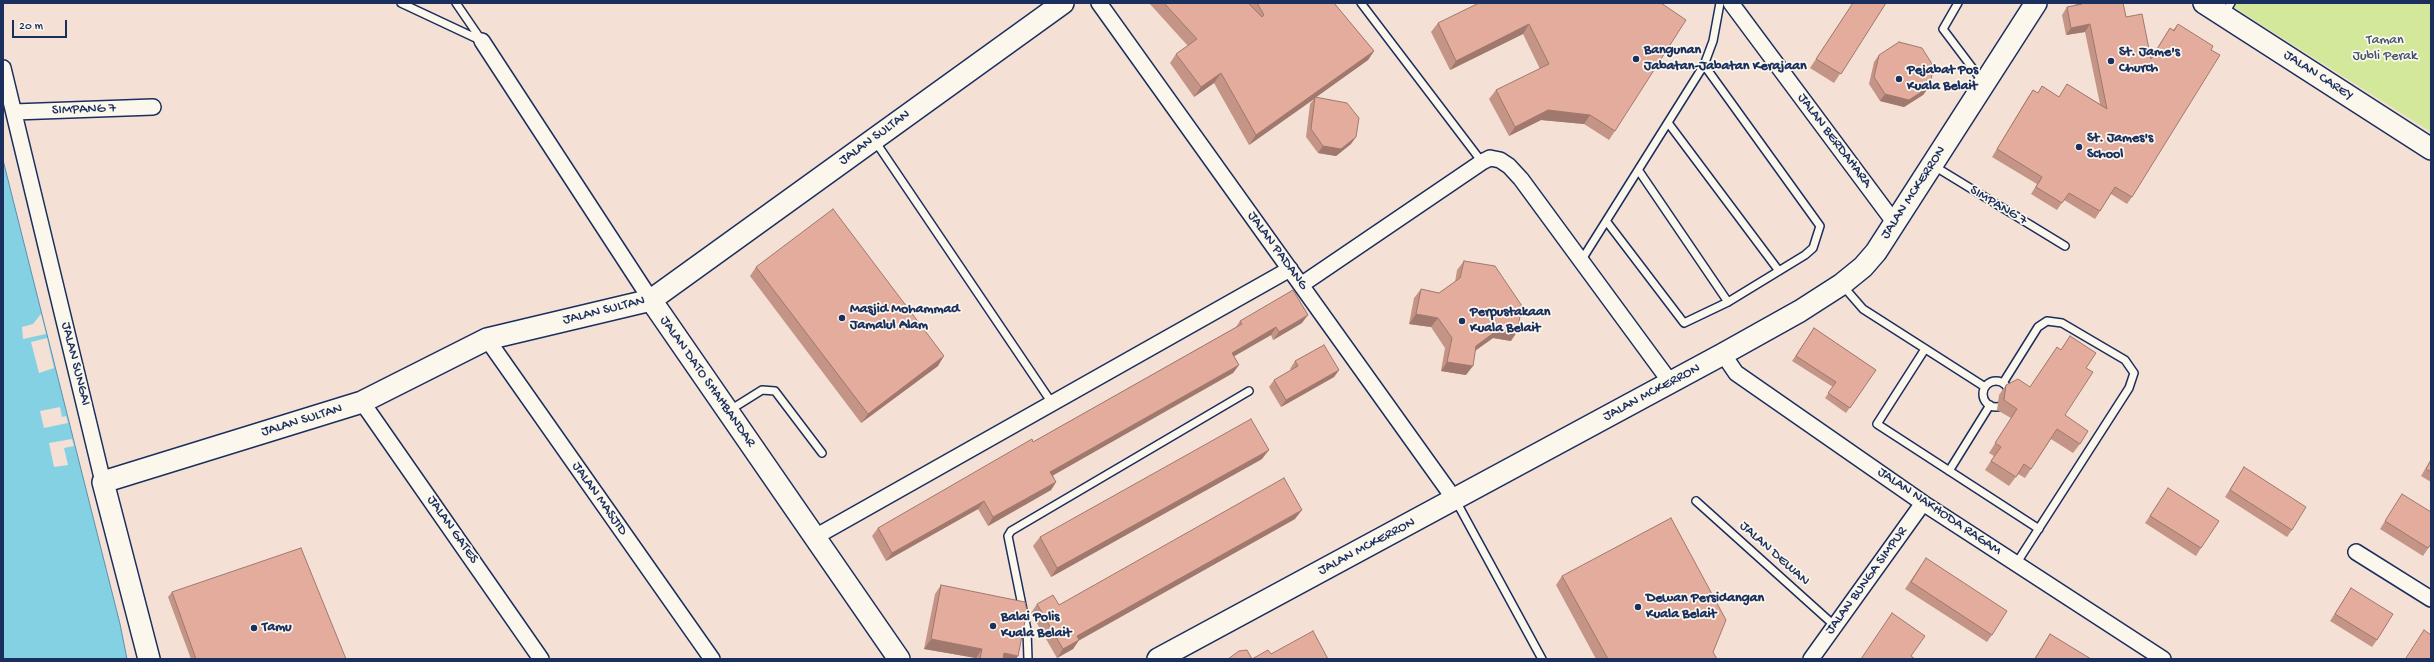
<!DOCTYPE html>
<style>
body{margin:0}
#map{position:relative;width:2434px;height:662px;overflow:hidden;background:#f4e0d4;font-family:"Gochi Hand",sans-serif}
canvas{display:block}
.frame{position:absolute;inset:0;border:4px solid #1b2f5e;pointer-events:none}
.scale{position:absolute;left:12px;top:20px;width:55px;height:18px;box-sizing:border-box;border:2px solid #1b2f5e;border-top:0;padding-left:5px;font-size:12px;line-height:14px;white-space:nowrap;color:#1b2f5e;-webkit-text-stroke:3px #fbf7ec;paint-order:stroke}
</style>
<div id="map">
<canvas width="2434" height="662"></canvas>
<div class="frame"></div>
<div class="scale">20 m</div>
</div>
<script>
const g = document.querySelector('canvas').getContext('2d');
g.lineJoin = 'round';
function fill(path, color) { g.fillStyle = color; g.fill(path, 'evenodd'); }
const poly = rows => new Path2D(rows.map(r => 'M' + r).join(''));
function strokePath(path, color, width, dash) { g.strokeStyle = color; g.lineWidth = width; g.lineCap = dash ? 'butt' : 'round'; g.setLineDash(dash || []); g.stroke(path); }
function write(font, color, halo, rows, align = 'center') {
  g.font = font + ' "Gochi Hand",sans-serif'; g.lineWidth = 3.5; g.setLineDash([]); g.textBaseline = 'middle'; g.strokeStyle = halo; g.fillStyle = color; for (const [text, x, y, turn = 0] of rows) {
    g.save(); g.translate(x, y); g.rotate((+turn || 0) * Math.PI / 180); g.textAlign = isNaN(turn) ? turn : align; if (halo) g.strokeText(text, 0, 0); g.fillText(text, 0, 0); g.restore();
  }
}
fill(poly([
 [2227,3,2431,3,2431,132]
]), '#d4e89c');
const water = poly([
 [3,160,120,624,127,659,3,659,3,160]
]);
fill(water, '#84d1e3');
strokePath(water, '#5a90ae', 1);
fill(poly([
 [41,314,46,334,23,339,22,327,33,324],
 [47,338,54,368,39,373,31,342],
 [60,407,62,417,66,416,68,423,44,428,40,411],
 [72,439,74,446,64,448,68,465,54,467,49,443]
]), '#f4e0d4');
const lane = poly([
 [401,3,482,41],
 [456,3,482,41],
 [1361,3,1482,162],
 [1958,3,1943,29,1983,82],
 [2225,13,2231,3],
 [1669,124,1779,271],
 [875,141,1052,403],
 [1934,166,2065,246],
 [1639,171,1728,302],
 [1607,222,1684,323,1728,302,1805,255,1813,248,1820,226,1704,65],
 [1581,261,1704,65,1713,41,1720,3],
 [1843,286,1863,309,1985,387],
 [1925,349,1877,424,2039,529],
 '1983 394a13 13 0 1 1 26 0a13 13 0 1 1-26 0Z',
 [2003,383,2038,327,2047,321,2062,323,2125,360,2134,373,2129,388,2016,564],
 [730,410,762,390,775,391,822,453],
 [1949,471,1990,405],
 [1456,501,1542,659],
 [1696,501,1835,626],
 [1028,659,1027,630,1008,536,1011,531,1249,391]
]);
const street = poly([
 [1099,3,1455,500],
 [1731,3,1894,222],
 [482,41,651,300],
 [3,68,103,482],
 [14,112,153,107],
 [1301,285,1482,162,1490,158,1500,160,1509,166,1521,179,1671,383],
 [487,339,712,659],
 [1723,354,1736,373,1923,503,2163,659],
 [362,402,541,659],
 [815,537,1290,269],
 [2356,552,2431,599],
 [1811,659,1923,503]
]);
const secondary = poly([
 [2204,3,2431,149],
 [651,300,899,659],
 [149,659,103,482,362,402,487,339,651,300,1063,3],
 [1158,659,1723,354,1800,311,1842,284,1863,267,1876,252,2036,3]
]);
strokePath(lane, '#1b2f5e', 10);
strokePath(street, '#1b2f5e', 18);
strokePath(secondary, '#1b2f5e', 24);
strokePath(lane, '#fbf7ec', 7);
strokePath(street, '#fbf7ec', 15);
strokePath(secondary, '#fbf7ec', 21);
fill(poly([
 [1149,3,1334,3,1374,51,1368,60,1316,97,1351,144,1336,156,1318,153,1306,137,1310,104,1314,99,1249,145,1214,83,1194,97,1170,63,1176,54,1188,46],
 [1661,3,1615,131,1609,140,1584,124,1541,120,1509,136,1489,99,1496,90,1540,69,1523,34,1450,70,1431,32,1438,23],
 [1853,3,1886,3,1834,83,1810,68],
 [2075,3,2123,3,2126,17,2150,59,2170,28,2173,30,2178,24,2132,197,2127,204,2111,194,2095,219,2064,200,2057,210,2031,194,2037,184,1992,157,2028,97,2033,90,2038,93,2042,86,2059,97,2067,84,2100,104,2085,32,2066,35,2062,15,2067,7,2076,6],
 [1879,55,1929,87,1923,95,1904,107,1880,101,1869,84,1874,62],
 [1464,261,1511,341,1493,338,1475,351,1466,375,1441,371,1445,348,1431,327,1409,324,1414,298,1421,289,1439,293,1455,282,1457,270],
 [756,267,938,366,861,423,750,276],
 [1240,321,1302,323,1273,340,1271,335,1234,356,1239,365,1233,373,1053,475,1056,482,1051,490,988,526,978,509,886,561,872,536,878,528,1033,442,1236,327],
 [1814,328,1876,370,1846,413,1825,398,1833,387,1792,361],
 [2070,336,2086,368,2065,415,2080,444,2073,453,2051,439,2025,478,2018,474,2009,486,1985,470,1994,456,1989,453,2011,418,1997,410,1999,395,2006,385,2030,387,2057,347,2061,350],
 [1295,361,1339,370,1334,377,1281,407,1269,387,1274,380,1291,370,1290,369],
 [1262,459,1051,577,1033,546,1040,537],
 [2431,459,2431,482,2421,476],
 [2244,467,2292,530,2287,537,2225,497],
 [2402,494,2431,544,2423,556,2380,529],
 [2163,496,2201,548,2196,556,2145,523],
 [1295,519,1079,640,1073,649,1057,658,1031,613,1037,604,1059,605],
 [1921,565,1992,635,1987,642,1905,589],
 [1562,576,1713,652,1717,659,1596,659,1556,585],
 [941,585,1016,659,976,659,976,658,924,649,935,594],
 [2351,588,2377,640,2372,647,2330,621],
 [172,592,346,659,191,659,168,597],
 [2050,634,2091,659,2034,659]
]), '#c49486');
fill(poly([
 [1529,24,1523,34,1450,70,1456,61],
 [2090,24,2085,32,2066,35,2071,28],
 [1374,51,1368,60,1315,98,1315,97,1314,99,1249,145,1256,135],
 [1221,73,1214,83,1194,97,1201,87],
 [1929,87,1923,95,1904,107,1880,101,1885,94],
 [1548,110,1590,115,1584,124,1541,120,1509,136,1515,127],
 [1356,137,1351,144,1336,156,1318,153,1323,146],
 [1416,314,1438,318,1431,327,1409,324],
 [1308,315,1302,323,1273,340,1279,332],
 [1276,327,1271,335,1226,361,1232,353],
 [1500,328,1517,332,1511,341,1493,338,1469,355,1476,346],
 [944,356,938,366,861,423,868,414],
 [1447,362,1473,366,1466,375,1441,371],
 [1239,365,1233,373,1045,480,1050,472],
 [1339,370,1334,377,1281,407,1286,400],
 [1269,450,1262,459,1051,577,1057,568],
 [1056,482,1051,490,988,526,993,517],
 [984,501,978,509,886,561,892,553],
 [1302,510,1295,519,1071,645,1077,636],
 [931,639,982,649,976,658,924,649],
 [1079,640,1073,649,1057,658,1063,649],
 [1004,653,1018,656,1016,659,1000,659]
]), '#a0786d');
const building = poly([
 [1164,3,1248,3,1262,17,1264,15,1257,3,1334,3,1374,51,1256,135,1221,73,1201,87,1176,54,1197,39,1164,3],
 [1479,3,1661,3,1686,20,1615,131,1590,115,1548,110,1515,127,1496,90,1549,64,1529,24,1456,61,1438,23,1479,3],
 [1853,3,1886,3,1841,74,1816,59,1853,3],
 [2082,3,2123,3,2126,17,2142,14,2151,59,2170,28,2174,31,2178,24,2213,46,2211,50,2220,55,2132,197,2115,187,2100,211,2069,193,2062,203,2036,187,2042,177,1997,149,2033,90,2038,93,2042,86,2059,97,2067,84,2107,109,2090,24,2071,28,2067,7,2082,4,2082,3],
 [1899,42,1922,48,1934,67,1929,87,1909,100,1885,94,1874,77,1879,55,1899,42],
 [1315,97,1347,103,1359,118,1356,137,1341,149,1323,146,1311,129,1315,97],
 [833,209,944,356,868,414,756,267,833,209],
 [1464,261,1495,266,1522,306,1517,332,1500,328,1476,346,1473,366,1447,362,1452,338,1438,318,1416,314,1421,289,1439,293,1460,278,1464,261],
 [1293,290,1308,315,1279,332,1276,327,1232,353,1239,365,1050,472,1056,482,993,517,984,501,892,553,878,528,1032,439,1033,442,1242,324,1240,321,1293,290],
 [1814,328,1876,370,1850,408,1828,393,1836,382,1796,356,1814,328],
 [2070,336,2096,353,2086,368,2093,372,2065,415,2088,431,2080,444,2057,429,2031,469,2024,464,2016,477,1991,461,2001,447,1995,443,2017,409,2004,400,2006,385,2018,379,2030,387,2057,347,2061,350,2070,336],
 [1324,345,1339,370,1286,400,1274,380,1298,366,1295,361,1324,345],
 [1251,419,1269,450,1057,568,1040,537,1251,419],
 [2431,460,2431,472,2426,469,2431,460],
 [2244,467,2306,507,2292,530,2230,490,2244,467],
 [1284,478,1302,510,1077,636,1079,640,1063,649,1037,604,1053,595,1059,605,1284,478],
 [2168,488,2219,521,2201,548,2150,516,2168,488],
 [2402,494,2431,512,2431,544,2428,548,2385,521,2402,494],
 [1671,518,1726,620,1713,652,1717,659,1608,659,1562,576,1671,518],
 [301,548,346,659,196,659,172,592,301,548],
 [1926,558,2007,611,1992,635,1911,582,1926,558],
 [941,585,1025,602,1027,611,1018,656,1004,653,1003,659,980,659,982,649,931,639,941,585],
 [2351,588,2393,614,2377,640,2335,614,2351,588],
 [1892,613,1925,636,1911,656,1915,659,1861,659,1892,613],
 [2424,630,2431,635,2431,659,2407,659,2406,658,2424,630],
 [1313,631,1328,659,1228,659,1239,651,1247,650,1252,659,1268,650,1271,654,1313,631],
 [2050,634,2091,659,2035,659,2050,634]
]);
fill(building, '#e4ac9c');
strokePath(building, '#a0786d', 1);
for (const [x, y, r, color] of [
 [1636,59,4,"#1b2f5e"],
 [2111,61,4,"#1b2f5e"],
 [1899,79,4,"#1b2f5e"],
 [2079,147,4,"#1b2f5e"],
 [842,318,4,"#1b2f5e"],
 [1462,321,4,"#1b2f5e"],
 [1638,607,4,"#1b2f5e"],
 [993,626,4,"#1b2f5e"],
 [254,628,4,"#1b2f5e"]
]) { const dot = new Path2D(); dot.arc(x, y, r, 0, 2 * Math.PI); g.fillStyle = color; g.fill(dot); strokePath(dot, '#fbf7ec', 1.5); }
write('14px', '#40546a', '#fbf7ec', [
 ["Taman",2385,41],
 ["Jubli Perak",2385,57]
]);
write('bold 14px', '#1b2f5e', '#fbf7ec', [
 ["Bangunan",1644,51],
 ["Jabatan-Jabatan Kerajaan",1644,67],
 ["St. Jame's",2119,53],
 ["Church",2119,69],
 ["Pejabat Pos",1907,71],
 ["Kuala Belait",1907,87],
 ["St. James's",2087,139],
 ["School",2087,155],
 ["Masjid Mohammad",850,310],
 ["Jamalul Alam",850,326],
 ["Perpustakaan",1470,313],
 ["Kuala Belait",1470,329],
 ["Dewan Persidangan",1646,599],
 ["Kuala Belait",1646,615],
 ["Balai Polis",1001,618],
 ["Kuala Belait",1001,634],
 ["Tamu",262,628]
], 'left');
write('14px', '#1b2f5e', '#fbf7ec', [
 ["JALAN CAREY",2318,76,33],
 ["SIMPANG 7",84,110,-2],
 ["JALAN SULTAN",875,138,-36],
 ["JALAN BERDAHARA",1834,141,53],
 ["JALAN MCKERRON",1914,193,-57],
 ["SIMPANG 7",1998,206,31],
 ["JALAN PADANG",1277,251,54],
 ["JALAN SULTAN",604,311,-14],
 ["JALAN SUNGAI",75,364,76],
 ["JALAN DATO SHAHBANDAR",707,382,55],
 ["JALAN MCKERRON",1652,393,-28],
 ["JALAN SULTAN",302,421,-17],
 ["JALAN MASJID",599,499,55],
 ["JALAN NAKHODA RAGAM",1939,512,34],
 ["JALAN GATES",452,530,55],
 ["JALAN MCKERRON",1367,547,-28],
 ["JALAN DEWAN",1774,554,42],
 ["JALAN BUNGA SIMPUR",1867,581,-54]
]);
</script>
